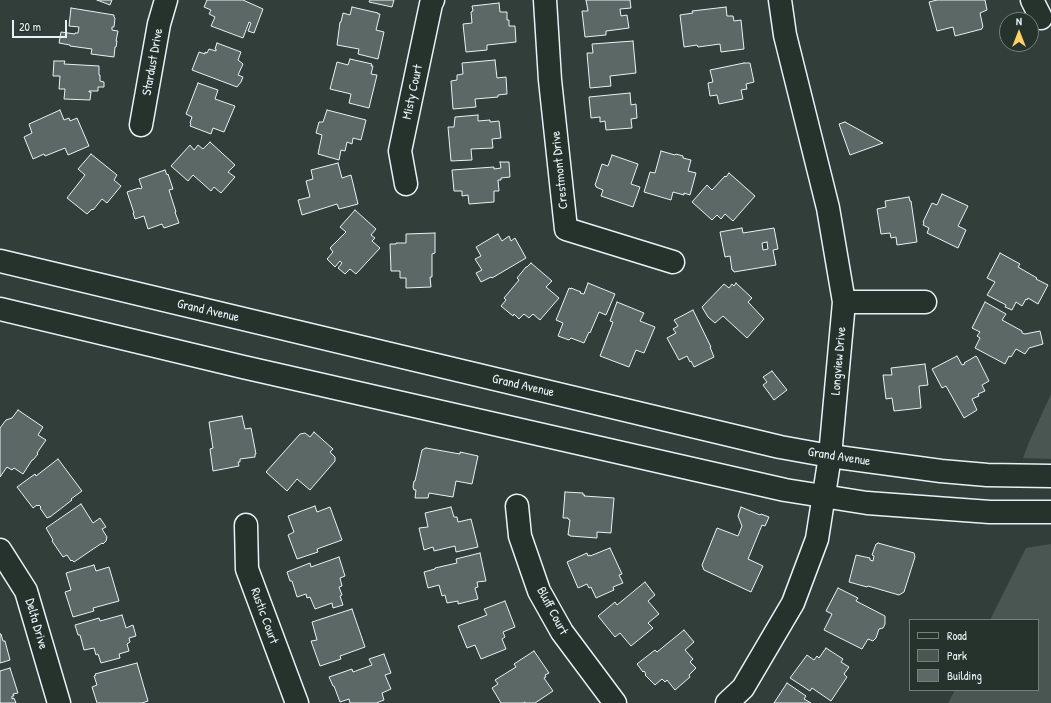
<!DOCTYPE html>
<style>
body{margin:0}
#map{position:relative;width:1051px;height:703px;overflow:hidden;background:#323e39;font-family:"Patrick Hand",sans-serif}
canvas{display:block}
.legend{position:absolute;left:909px;top:619px;width:130px;height:72px;box-sizing:border-box;background:#26332d;border:1px solid #747f7e;margin:0;padding:5px 7px;list-style:none;font-size:12px;color:#e8f1f8}
.legend li{display:flex;align-items:center;gap:8px;height:20px}
.legend b{width:20px;border:1px solid #747f7e}
.north{position:absolute;left:999px;top:12px;width:40px;height:40px;box-sizing:border-box;background:#26332d;border:1px solid #747f7e;border-radius:50%;rotate:0deg;font-size:11px;font-weight:700;line-height:16px;text-align:center;color:#e8f1f8}
.north::after{content:'';display:block;margin:auto;width:14px;height:18px;background:#ffd166;clip-path:polygon(50% 0,100% 100%,50% 72%,0 100%)}
.scale{position:absolute;left:12px;top:20px;width:55px;height:18px;box-sizing:border-box;border:2px solid #e8f1f8;border-top:0;padding-left:5px;font-size:12px;line-height:14px;white-space:nowrap;color:#e8f1f8;-webkit-text-stroke:3px #26332d;paint-order:stroke}
</style>
<div id="map">
<canvas width="1051" height="703"></canvas>
<ul class="legend">
<li><b style="height:5px;background:#26332d"></b>Road</li>
<li><b style="height:11px;background:#495651"></b>Park</li>
<li><b style="height:11px;background:#5c6865"></b>Building</li>
</ul>
<div class="north">N</div>
<div class="scale">20 m</div>
</div>
<script>
const g = document.querySelector('canvas').getContext('2d');
g.lineJoin = 'round';
function fill(path, color) { g.fillStyle = color; g.fill(path, 'evenodd'); }
const poly = rows => new Path2D(rows.map(r => 'M' + r).join(''));
function strokePath(path, color, width, dash) { g.strokeStyle = color; g.lineWidth = width; g.lineCap = dash ? 'butt' : 'round'; g.setLineDash(dash || []); g.stroke(path); }
function write(font, color, halo, rows, align = 'center') {
  g.font = font + ' "Patrick Hand",sans-serif'; g.lineWidth = 3; g.setLineDash([]); g.textBaseline = 'middle'; g.strokeStyle = halo; g.fillStyle = color; for (const [text, x, y, turn = 0] of rows) {
    g.save(); g.translate(x, y); g.rotate((+turn || 0) * Math.PI / 180); g.textAlign = isNaN(turn) ? turn : align; if (halo) g.strokeText(text, 0, 0); g.fillText(text, 0, 0); g.restore();
  }
}
fill(poly([
 [1051,394,1051,459,1023,458,1029,442],
 [1051,544,1051,703,948,703,955,690,1038,690,1038,620,990,620,1026,548]
]), '#495651');
const building = poly([
 [97,0,112,0,110,5,97,0],
 [207,0,243,0,263,9,254,33,248,31,251,23,249,22,243,38,211,26,215,17,209,14,211,10,204,7,207,0],
 [370,0,394,0,392,7,369,2,370,0],
 [586,0,630,0,631,8,620,9,621,16,627,15,629,28,606,31,606,35,585,37,582,11,588,11,586,0],
 [937,0,985,0,987,10,980,13,983,27,982,28,982,29,955,36,953,27,937,31,929,2,937,0],
 [499,3,500,12,507,12,507,20,509,20,509,26,515,26,516,42,487,45,487,50,466,52,463,24,472,23,471,12,473,11,472,6,499,3],
 [352,7,378,13,378,14,380,14,376,30,384,32,378,59,358,54,359,49,337,45,340,22,341,22,343,13,350,15,352,7],
 [726,7,727,16,733,16,734,21,741,20,744,49,721,52,720,44,698,47,697,45,684,47,680,15,693,13,692,11,726,7],
 [71,8,114,15,114,17,115,18,114,27,112,27,112,30,118,31,116,41,117,41,116,47,115,47,114,57,91,54,92,49,70,46,70,45,59,43,61,32,75,34,75,33,78,33,79,27,69,26,71,8],
 [633,41,636,73,610,76,611,86,590,88,587,53,593,53,592,44,633,41],
 [217,43,241,52,238,60,243,64,238,75,243,77,241,82,237,87,192,70,199,52,205,54,205,52,207,53,209,49,216,51,216,49,215,49,217,43],
 [350,59,372,64,371,66,373,66,371,74,377,75,369,108,349,103,351,94,330,89,337,62,348,65,350,59],
 [495,60,497,78,506,77,507,94,498,95,498,97,475,99,476,107,453,109,451,81,457,80,457,75,463,74,462,63,495,60],
 [54,61,65,61,64,64,99,66,99,75,100,75,100,81,104,82,104,87,98,87,98,91,89,91,89,92,91,92,90,100,64,99,65,89,59,89,60,76,53,76,54,61],
 [744,63,750,63,754,82,746,84,747,89,741,90,743,99,719,104,717,95,710,96,708,83,713,82,710,70,744,63],
 [198,83,218,90,215,99,235,106,224,132,213,128,211,134,190,126,191,124,190,123,192,117,186,114,198,83],
 [630,93,631,105,636,104,637,118,631,119,632,128,606,130,605,121,600,122,600,117,591,118,589,97,630,93],
 [60,110,64,120,69,118,70,121,77,118,89,146,68,155,65,148,45,156,44,154,33,159,24,137,32,133,29,124,60,110],
 [327,110,366,120,361,140,353,138,352,144,347,142,345,151,341,150,339,160,318,154,322,135,316,133,319,122,323,122,327,110],
 [478,115,478,121,490,120,490,122,499,121,501,138,492,139,493,148,471,149,472,160,451,161,448,127,454,127,455,117,478,115],
 [845,122,883,143,850,155,839,124,845,122],
 [210,142,235,165,228,172,235,177,221,193,214,187,211,191,193,175,188,181,171,166,190,145,194,150,198,145,203,149,210,142],
 [661,151,675,155,676,154,683,156,683,158,691,160,688,171,696,173,690,195,684,193,684,195,673,192,671,200,644,192,650,172,655,173,661,151],
 [91,154,117,175,114,180,121,186,107,203,102,199,93,210,92,209,87,214,67,198,85,175,78,169,91,154],
 [612,155,638,164,631,184,640,187,633,207,601,196,603,190,596,187,596,186,595,185,602,164,608,166,612,155],
 [500,162,509,162,510,177,501,178,501,180,498,180,499,191,494,191,494,202,469,204,468,195,462,196,462,191,454,191,452,170,494,167,494,169,501,168,500,162],
 [338,163,342,178,351,175,358,204,339,209,337,204,302,215,298,200,310,197,306,181,313,179,311,170,338,163],
 [165,170,167,175,168,174,173,189,169,190,176,212,175,212,179,223,164,228,162,224,148,229,144,216,135,219,133,213,134,213,127,192,139,188,140,189,142,188,139,179,165,170],
 [729,173,755,196,733,221,725,214,721,219,717,215,712,220,692,202,707,185,712,190,725,176,726,177,729,173],
 [942,194,968,206,958,226,966,230,958,248,927,233,929,228,923,225,924,223,923,222,932,203,937,205,942,194],
 [909,197,910,201,911,201,917,242,897,245,896,237,891,238,890,233,881,234,877,209,886,207,885,201,909,197],
 [355,210,376,229,371,235,375,238,372,241,380,248,356,274,350,269,345,274,338,268,342,263,340,261,335,267,327,259,333,252,330,248,346,232,340,227,355,210],
 [742,228,743,233,774,228,778,249,773,250,776,265,734,272,733,270,732,270,730,256,725,257,720,232,742,228],
 [767,242,768,249,763,250,762,243,767,242],
 [435,233,435,253,432,254,432,277,430,277,431,287,406,288,406,278,400,278,400,271,391,271,390,244,396,244,396,243,406,243,406,234,435,233],
 [498,234,502,241,509,236,511,241,515,238,526,258,492,278,491,277,481,282,476,273,482,270,475,259,481,256,476,247,498,234],
 [1000,253,1020,264,1018,267,1037,278,1036,279,1048,285,1038,304,1028,298,1027,300,1026,299,1022,306,1016,302,1012,310,1005,307,1006,305,987,295,995,282,987,278,1000,253],
 [531,263,552,281,546,287,559,298,540,320,533,314,529,318,524,314,519,319,514,314,513,316,501,306,506,300,504,298,519,280,517,278,526,267,527,267,531,263],
 [588,283,615,294,606,315,599,312,590,333,589,332,584,343,571,338,569,340,558,336,563,323,556,320,569,288,571,289,571,288,581,292,580,293,584,294,588,283],
 [736,283,752,298,748,302,764,319,747,338,723,316,715,323,708,317,702,307,724,284,729,288,732,284,734,286,736,283],
 [617,302,644,313,640,321,655,327,644,353,636,350,629,367,600,356,613,322,610,321,617,302],
 [985,302,1006,314,1002,320,1022,331,1022,333,1025,334,1040,331,1043,344,1029,348,1025,354,1016,349,1011,357,1009,356,1005,364,975,348,980,338,977,336,980,332,972,328,985,302],
 [693,310,711,347,710,347,714,357,694,367,691,361,690,362,687,356,679,360,667,338,676,333,673,329,678,326,674,320,693,310],
 [957,356,962,365,965,364,964,363,976,356,977,357,989,381,982,385,985,391,978,394,979,396,972,399,977,410,964,418,946,386,942,388,932,369,957,356],
 [925,364,928,385,919,386,921,408,894,411,892,398,886,399,883,375,892,375,891,368,925,364],
 [772,371,787,390,774,400,763,385,767,382,763,377,772,371],
 [18,410,43,427,38,435,46,440,37,453,38,454,33,460,32,460,23,474,14,468,12,470,7,467,0,477,0,428,6,420,12,418,18,410],
 [242,416,245,429,251,428,256,454,255,454,255,457,240,459,240,462,238,462,239,466,213,471,210,449,213,448,209,422,242,416],
 [314,432,333,449,330,452,335,457,335,461,310,490,297,479,287,491,266,472,300,434,305,433,310,437,314,432],
 [426,448,460,454,460,452,478,456,472,484,456,481,453,497,429,493,428,498,415,498,416,490,414,490,413,487,414,481,415,481,422,450,426,448],
 [58,459,82,491,71,499,72,500,50,517,49,517,47,518,40,508,41,507,39,505,38,506,37,505,33,508,17,487,35,474,36,476,58,459],
 [565,492,583,493,583,495,585,495,584,496,614,498,611,533,597,532,597,538,570,536,570,535,568,535,570,520,568,519,568,518,563,518,565,492],
 [81,504,93,523,100,518,106,527,102,529,107,537,106,541,103,544,102,543,74,562,72,560,71,561,67,555,63,557,52,541,53,540,46,528,81,504],
 [315,506,317,512,330,507,342,540,317,549,318,552,297,559,288,535,294,532,288,516,315,506],
 [451,507,454,517,457,517,458,522,471,519,478,547,456,552,455,546,434,551,433,547,424,550,419,528,428,527,425,513,451,507],
 [741,507,760,515,761,514,769,517,765,526,762,525,748,559,763,566,751,592,704,570,702,565,717,528,738,536,742,526,738,516,741,507],
 [878,543,914,553,915,557,904,592,899,595,868,586,867,587,849,582,856,555,870,558,870,560,873,561,874,556,872,555,876,544,877,544,878,543],
 [610,548,622,574,619,575,623,583,613,587,614,590,596,598,591,587,589,588,587,584,578,588,567,562,587,553,588,556,590,555,590,556,610,548],
 [480,553,486,581,477,582,478,587,475,588,478,599,458,604,458,601,447,603,445,595,442,596,439,585,428,588,424,572,435,569,435,568,457,563,456,559,480,553],
 [339,557,345,576,340,578,342,586,339,587,342,595,340,596,343,605,333,608,332,603,315,609,310,597,307,598,306,594,297,597,292,581,290,581,287,572,310,563,311,567,339,557],
 [94,565,96,571,109,567,119,601,93,608,94,611,73,617,65,592,71,590,66,573,94,565],
 [645,582,655,595,648,601,659,614,648,623,653,628,631,646,620,633,615,637,598,616,615,602,617,605,645,582],
 [838,588,858,598,856,601,885,616,885,624,883,628,879,629,876,638,873,641,868,639,862,649,824,630,832,614,826,611,838,588],
 [505,601,515,627,503,632,505,637,502,639,506,649,481,659,475,645,467,648,458,626,487,615,484,609,505,601],
 [352,609,365,647,340,656,341,659,320,666,311,641,317,640,312,622,352,609],
 [122,615,126,628,133,625,136,636,129,638,130,642,127,644,129,651,119,654,120,658,101,663,98,654,96,655,94,648,84,650,80,635,78,635,75,625,99,618,100,621,122,615],
 [684,630,694,642,685,650,693,659,690,662,696,668,689,675,690,677,675,690,667,680,665,682,662,679,655,685,645,675,646,674,644,671,643,672,637,664,655,650,657,652,684,630],
 [0,634,1,634,3,641,5,641,10,660,0,663,0,634],
 [826,648,843,659,841,662,849,667,844,674,847,677,831,701,812,688,810,691,790,678,807,655,814,660,817,656,819,658,826,648],
 [534,651,549,673,545,675,546,677,544,678,553,691,535,703,525,703,525,702,523,703,501,703,492,688,498,684,495,680,516,667,514,664,534,651],
 [384,654,391,673,385,675,391,689,382,693,384,700,376,703,350,703,349,699,340,702,334,686,333,686,329,677,352,669,353,672,372,665,369,659,384,654],
 [137,663,148,701,142,703,97,703,92,687,97,685,94,676,96,675,95,674,137,663],
 [10,668,18,693,13,694,14,696,12,696,12,699,14,698,16,703,0,703,0,671,10,668],
 [787,683,806,696,804,699,811,703,774,703,787,683]
]);
fill(building, '#5c6865');
strokePath(building, '#e8f1f8', 1);
const street = poly([
 [545,0,550,80,566,229,673,262],
 [1032,0,1041,18],
 [141,125,159,24,166,0],
 [406,184,400,151,431,4,433,0],
 [844,302,925,302],
 [517,506,520,536,539,591,562,632,615,703],
 [246,525,247,569,297,703],
 [0,550,26,591,59,703],
 [727,703,743,688,793,603,817,539,830,456,844,302,828,208,785,35,780,0]
]);
const primary = poly([
 [0,261,780,447,830,456,941,471,987,475,1051,476],
 [0,309,243,367,785,490,867,503,990,512,1051,512]
]);
strokePath(street, '#e8f1f8', 25);
strokePath(primary, '#e8f1f8', 25);
strokePath(street, '#26332d', 22);
strokePath(primary, '#26332d', 22);
write('13px', '#e8f1f8', '#26332d', [
 ["Stardust Drive",153,62,-80],
 ["Misty Court",413,92,-78],
 ["Crestmont Drive",560,170,-96],
 ["Grand Avenue",208,311,13],
 ["Longview Drive",839,361,-85],
 ["Grand Avenue",523,386,13],
 ["Grand Avenue",839,457,9],
 ["Bluff Court",552,611,62],
 ["Rustic Court",264,616,70],
 ["Delta Drive",36,624,74]
]);
</script>
